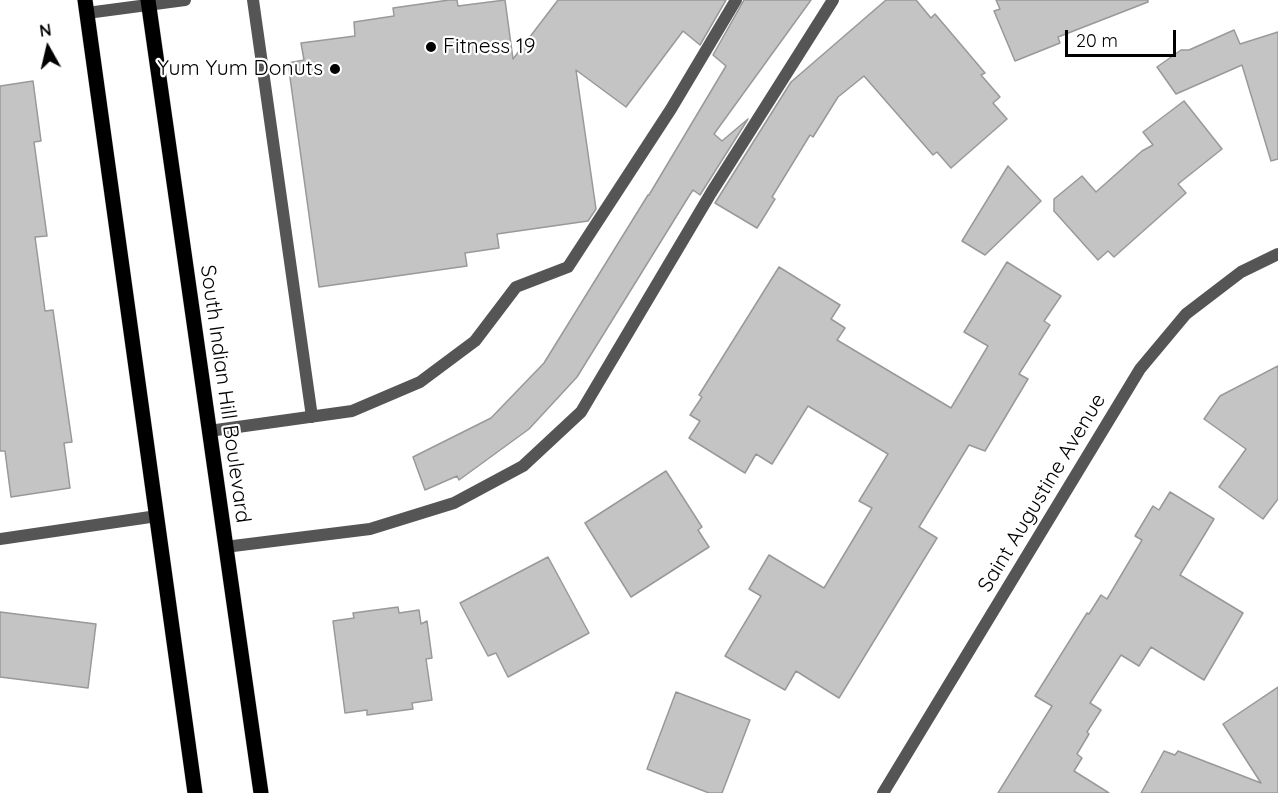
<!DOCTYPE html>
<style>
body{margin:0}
#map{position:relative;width:1278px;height:793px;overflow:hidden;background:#fff;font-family:Quicksand,sans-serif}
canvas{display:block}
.north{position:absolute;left:18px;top:18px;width:60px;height:60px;-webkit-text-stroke:4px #fff;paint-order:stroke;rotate:352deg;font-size:16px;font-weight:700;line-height:24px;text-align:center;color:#000}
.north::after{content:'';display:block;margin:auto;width:21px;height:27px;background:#000;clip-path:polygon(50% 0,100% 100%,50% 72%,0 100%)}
.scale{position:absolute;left:1065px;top:30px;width:111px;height:27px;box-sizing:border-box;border:3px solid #000;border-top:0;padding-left:8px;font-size:18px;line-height:21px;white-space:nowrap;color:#000;-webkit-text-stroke:4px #fff;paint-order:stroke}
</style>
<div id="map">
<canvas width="1278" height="793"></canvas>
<div class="north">N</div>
<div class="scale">20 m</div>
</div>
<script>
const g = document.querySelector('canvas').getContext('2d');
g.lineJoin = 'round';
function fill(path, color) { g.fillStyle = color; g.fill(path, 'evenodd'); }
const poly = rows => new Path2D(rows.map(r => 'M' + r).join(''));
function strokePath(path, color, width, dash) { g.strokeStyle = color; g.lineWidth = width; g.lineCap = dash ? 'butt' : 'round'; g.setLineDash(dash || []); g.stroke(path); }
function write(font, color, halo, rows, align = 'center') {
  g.font = font + ' Quicksand,sans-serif'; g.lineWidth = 4.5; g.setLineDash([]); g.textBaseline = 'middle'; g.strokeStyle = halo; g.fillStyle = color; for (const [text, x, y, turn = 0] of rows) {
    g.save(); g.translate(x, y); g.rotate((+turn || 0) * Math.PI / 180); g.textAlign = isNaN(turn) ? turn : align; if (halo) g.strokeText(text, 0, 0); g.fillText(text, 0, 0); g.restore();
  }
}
const building = poly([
 [449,0,457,0,458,6,505,0,513,59,558,0,726,0,700,45,683,31,626,107,576,70,596,209,588,221,497,234,499,248,465,253,467,266,319,287,288,63,304,60,301,43,355,36,354,22,394,16,393,8,449,0],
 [744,0,811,0,714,134,722,141,748,119,700,195,693,190,689,196,577,377,529,429,459,480,457,476,425,490,413,457,491,418,544,363,648,195,649,195,726,66,713,55,744,0],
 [886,0,916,0,931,18,935,14,985,73,981,75,1000,97,993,103,1007,119,951,168,937,152,933,155,864,76,838,97,813,137,810,135,772,197,775,199,757,228,715,203,791,82,886,0],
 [996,0,1148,0,1148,2,1058,37,1060,43,1015,61,994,11,1000,9,996,0],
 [1234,30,1240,44,1278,32,1278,159,1271,161,1242,65,1176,94,1157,67,1181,50,1189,50,1234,30],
 [33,81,41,141,34,142,47,236,35,237,45,311,53,310,72,442,64,443,70,488,11,497,5,451,0,451,0,86,33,81],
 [1184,101,1222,149,1178,184,1186,193,1114,257,1108,251,1098,260,1054,211,1054,199,1082,176,1096,192,1142,151,1153,145,1143,132,1184,101],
 [1008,166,1041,201,985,255,962,241,1008,166],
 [1007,262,1061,296,1044,321,1050,325,1019,374,1028,379,985,451,969,445,919,527,937,538,839,698,796,671,785,690,725,656,761,596,749,589,769,555,824,588,872,508,859,501,888,454,808,406,772,464,756,454,745,473,689,438,700,421,690,415,702,397,699,395,779,267,840,305,831,319,845,328,837,340,951,408,988,346,964,332,1007,262],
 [1278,366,1278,499,1263,519,1219,487,1246,449,1204,419,1220,396,1278,366],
 [666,471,702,527,698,530,709,547,631,597,585,523,666,471],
 [1170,492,1214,519,1180,575,1243,613,1204,680,1151,647,1139,666,1121,655,1090,703,1101,710,1087,732,1089,734,1077,754,1082,758,1074,771,1109,793,998,793,1052,706,1035,696,1087,613,1089,614,1101,595,1107,599,1142,540,1135,536,1153,506,1159,510,1170,492],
 [548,557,589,633,508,677,496,653,488,656,460,603,548,557],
 [398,607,399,613,419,610,421,624,427,621,432,658,426,659,432,700,412,703,413,709,367,715,367,710,345,713,333,621,354,618,353,613,398,607],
 [0,612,96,624,88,688,0,677,0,612],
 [1278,687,1278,793,1141,793,1164,751,1175,755,1178,751,1261,783,1223,724,1278,687],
 [676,692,750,720,722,793,709,793,647,769,676,692]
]);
fill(building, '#c4c4c4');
strokePath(building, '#999', 1.5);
const primary = poly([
 [85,0,195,793],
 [148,0,261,793]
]);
strokePath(primary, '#dbdbdb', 16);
strokePath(poly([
 [253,0,312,417],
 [87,13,185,0],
 [209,431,352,411,420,382,475,341,516,287,568,267,671,109,736,0],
 [0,539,157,516],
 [225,547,370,529,454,503,523,466,581,412,711,193,833,0]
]), '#555', 12);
strokePath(poly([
 [883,793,1140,369,1186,314,1241,272,1278,254]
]), '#555', 12);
strokePath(primary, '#000', 15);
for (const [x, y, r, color] of [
 [431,47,6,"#000"],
 [335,69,6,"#000"]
]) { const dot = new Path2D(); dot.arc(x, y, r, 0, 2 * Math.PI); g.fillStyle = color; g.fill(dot); strokePath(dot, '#fff', 2); }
write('21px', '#000', '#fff', [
 ["Fitness 19",443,47],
 ["Yum Yum Donuts",323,69,"right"]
], 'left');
write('21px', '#000', '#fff', [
 ["South Indian Hill Boulevard",225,394,82],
 ["Saint Augustine Avenue",1042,493,-59]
]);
</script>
